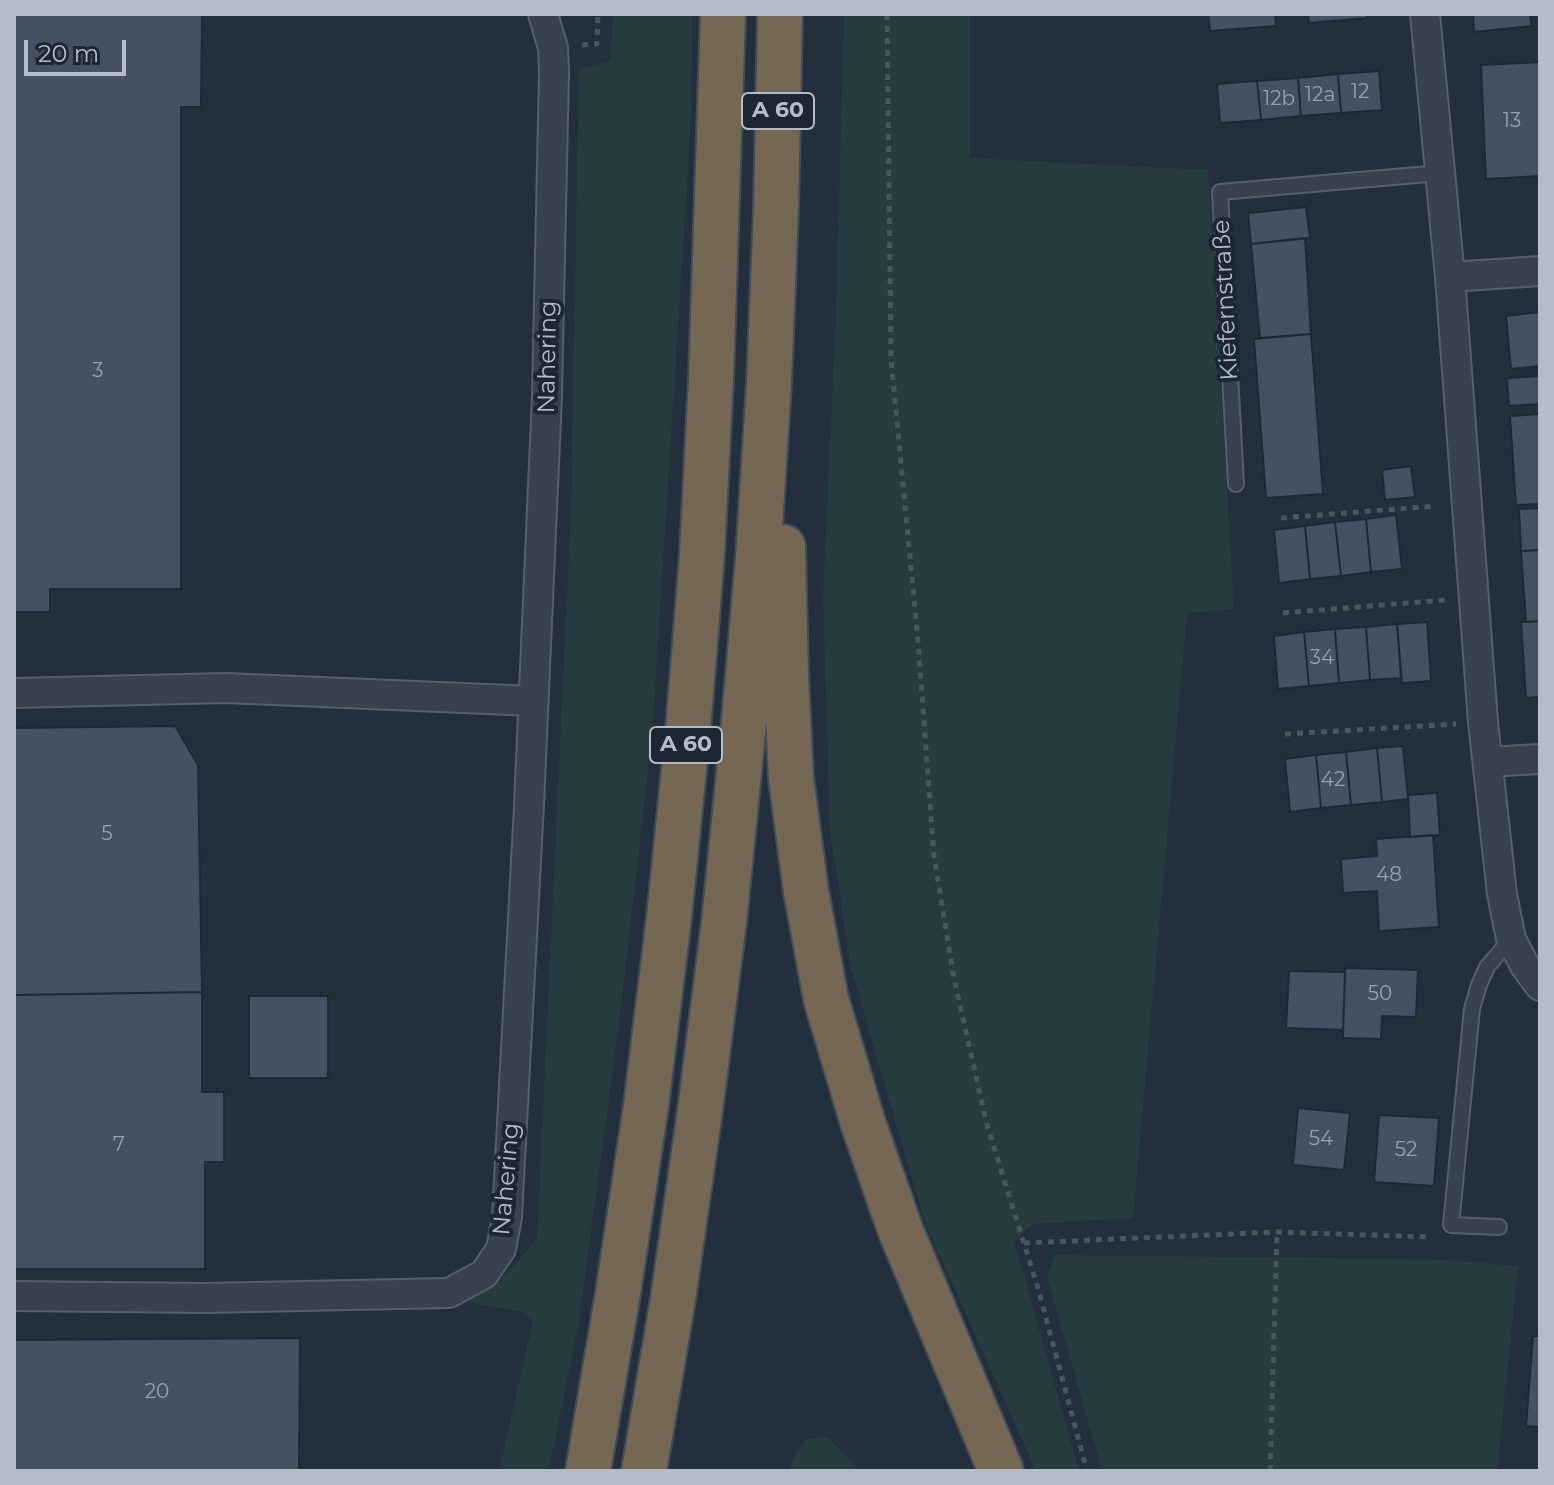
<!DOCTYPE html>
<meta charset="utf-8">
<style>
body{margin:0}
#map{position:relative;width:1554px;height:1485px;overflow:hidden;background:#242f3e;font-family:Montserrat,sans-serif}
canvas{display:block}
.frame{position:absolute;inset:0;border:16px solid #b4bcc9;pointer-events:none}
.scale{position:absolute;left:24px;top:40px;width:102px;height:36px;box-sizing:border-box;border:4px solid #b4bcc9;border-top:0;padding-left:10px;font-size:24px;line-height:28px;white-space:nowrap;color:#b4bcc9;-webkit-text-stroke:6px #1d2633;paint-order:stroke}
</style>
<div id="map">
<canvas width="1554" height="1485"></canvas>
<div class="frame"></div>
<div class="scale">20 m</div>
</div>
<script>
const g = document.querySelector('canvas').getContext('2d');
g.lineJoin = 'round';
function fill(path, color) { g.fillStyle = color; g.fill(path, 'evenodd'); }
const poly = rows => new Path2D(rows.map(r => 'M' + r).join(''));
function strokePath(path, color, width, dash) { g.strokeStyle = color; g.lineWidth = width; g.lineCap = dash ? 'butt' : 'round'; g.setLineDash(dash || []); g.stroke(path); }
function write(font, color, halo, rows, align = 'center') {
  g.font = font + ' Montserrat,sans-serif'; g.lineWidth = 8; g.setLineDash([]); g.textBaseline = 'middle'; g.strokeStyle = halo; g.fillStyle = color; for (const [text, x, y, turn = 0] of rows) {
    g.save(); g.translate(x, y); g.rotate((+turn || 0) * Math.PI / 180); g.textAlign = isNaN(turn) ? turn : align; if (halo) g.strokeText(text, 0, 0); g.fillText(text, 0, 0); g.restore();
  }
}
fill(poly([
 [613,14,692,14,691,120,652,736,618,1032,578,1327,555,1440,548,1471,499,1471,533,1321,522,1312,468,1302,496,1285,537,1239,571,509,579,68,610,62],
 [844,14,970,14,970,158,1208,170,1234,609,1187,613,1133,1218,1033,1224,1014,1241,1079,1471,1036,1471,924,1220,850,964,830,829,823,595,836,314],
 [1055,1255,1431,1259,1518,1266,1497,1471,1102,1471,1047,1276],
 [828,1437,860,1471,789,1471,794,1457,806,1439]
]), '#263c3f');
const building = poly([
 [14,14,202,14,201,107,181,107,181,589,50,589,50,612,14,612,14,14],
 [1208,14,1275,14,1276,26,1210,31,1208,14],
 [1308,14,1367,14,1367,18,1309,23,1308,14],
 [1473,14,1530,14,1532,26,1474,32,1473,14],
 [1540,62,1540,176,1486,179,1481,65,1540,62],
 [1379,71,1382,110,1341,113,1338,74,1379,71],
 [1338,74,1341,113,1301,116,1298,78,1338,74],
 [1298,78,1301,116,1261,120,1257,81,1298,78],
 [1257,81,1261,120,1220,123,1217,84,1257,81],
 [1306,207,1310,238,1251,244,1248,213,1306,207],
 [1305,238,1311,334,1260,338,1251,244,1305,238],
 [1540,312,1540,366,1511,369,1506,316,1540,312],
 [1311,334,1323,494,1266,498,1254,339,1311,334],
 [1540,376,1540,404,1509,406,1507,378,1540,376],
 [1540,414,1540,504,1516,505,1510,416,1540,414],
 [1411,466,1415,497,1385,500,1382,470,1411,466],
 [1540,508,1540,550,1521,551,1519,509,1540,508],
 [1396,515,1402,569,1371,572,1366,519,1396,515],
 [1366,519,1371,572,1341,576,1335,522,1366,519],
 [1335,522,1341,576,1310,579,1305,526,1335,522],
 [1305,526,1310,579,1279,583,1274,530,1305,526],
 [1540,550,1540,621,1526,622,1521,551,1540,550],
 [1540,621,1540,697,1526,698,1521,622,1540,621],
 [1427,622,1431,681,1402,683,1397,624,1427,622],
 [1397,624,1401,678,1370,680,1366,627,1397,624],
 [1366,627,1370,680,1339,683,1335,629,1366,627],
 [1335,629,1339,683,1309,686,1304,632,1335,629],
 [1304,632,1309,686,1278,689,1274,636,1304,632],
 [175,726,198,765,202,992,14,995,14,728,175,726],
 [1403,746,1408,799,1382,802,1377,748,1403,746],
 [1377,748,1382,802,1351,805,1346,752,1377,748],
 [1346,752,1351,805,1321,808,1316,755,1346,752],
 [1316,755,1321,808,1290,812,1285,759,1316,755],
 [1437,793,1440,835,1410,837,1408,795,1437,793],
 [1433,835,1439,927,1379,931,1377,891,1343,893,1341,859,1377,856,1376,839,1433,835],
 [1345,968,1418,970,1416,1017,1382,1016,1381,1039,1343,1038,1345,968],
 [1289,971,1345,972,1343,1030,1286,1028,1289,971],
 [202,992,202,1092,224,1092,224,1162,205,1162,205,1269,14,1269,14,995,202,992],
 [249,996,328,996,328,1078,249,1078,249,996],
 [1298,1108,1350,1113,1344,1170,1293,1165,1298,1108],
 [1379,1115,1439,1118,1434,1186,1374,1182,1379,1115],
 [1533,1336,1540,1336,1540,1427,1526,1426,1533,1336],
 [300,1338,299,1471,14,1471,14,1340,300,1338]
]);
fill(building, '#455162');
strokePath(building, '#1f2835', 2);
const lane = poly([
 [1236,484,1220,192,1440,173],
 [1499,1227,1451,1225,1472,1009,1479,985,1487,967,1511,939]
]);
const street = poly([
 [1425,14,1450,277,1483,722,1502,894,1511,939,1525,966,1540,986],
 [1450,277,1540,271],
 [14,693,226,688,534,701],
 [1488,762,1540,759],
 [14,1296,205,1298,449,1293,484,1274,501,1249,507,1217,529,805,547,395,554,72,553,48,543,14]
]);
const highway = poly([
 [783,547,786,676,791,778,806,891,826,999,863,1123,900,1229,1001,1471],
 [588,1471,618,1293,646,1106,669,918,688,730,702,555,711,379,723,14],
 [644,1471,673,1299,700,1111,724,922,743,732,758,558,769,383,776,209,780,14]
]);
strokePath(lane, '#565f6c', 18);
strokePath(street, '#565f6c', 32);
strokePath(highway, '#434c59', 48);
strokePath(poly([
 [887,14,891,359,918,641,934,856,954,979,987,1125,1038,1288,1087,1471],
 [582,45,597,44,598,14],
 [1281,518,1436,506],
 [1283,613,1445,600],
 [1285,734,1456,724],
 [1024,1243,1277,1232,1431,1237],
 [1270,1471,1277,1232]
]), '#44595c', 5, [6, 6]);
strokePath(lane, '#38414e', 14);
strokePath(street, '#38414e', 28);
strokePath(highway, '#746855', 44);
write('20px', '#98a1af', null, [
 ["12",1360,92],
 ["12a",1320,95],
 ["12b",1279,99],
 ["13",1512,121],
 ["3",98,371],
 ["34",1322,658],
 ["42",1333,780],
 ["5",107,834],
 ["48",1389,875],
 ["50",1380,994],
 ["54",1321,1139],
 ["7",119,1145],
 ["52",1406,1150],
 ["20",157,1392]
]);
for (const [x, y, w] of [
 [778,111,72],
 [686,745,72]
]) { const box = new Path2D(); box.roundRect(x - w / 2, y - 18, w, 36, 6); g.fillStyle = '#1d2633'; g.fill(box); strokePath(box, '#b4bcc9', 2); }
write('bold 22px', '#b4bcc9', null, [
 ["A 60",778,111],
 ["A 60",686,745]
]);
write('24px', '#b4bcc9', '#1d2633', [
 ["Kiefernstraße",1226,300,-93],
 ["Nahering",548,357,-89],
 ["Nahering",507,1179,-85]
]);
</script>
